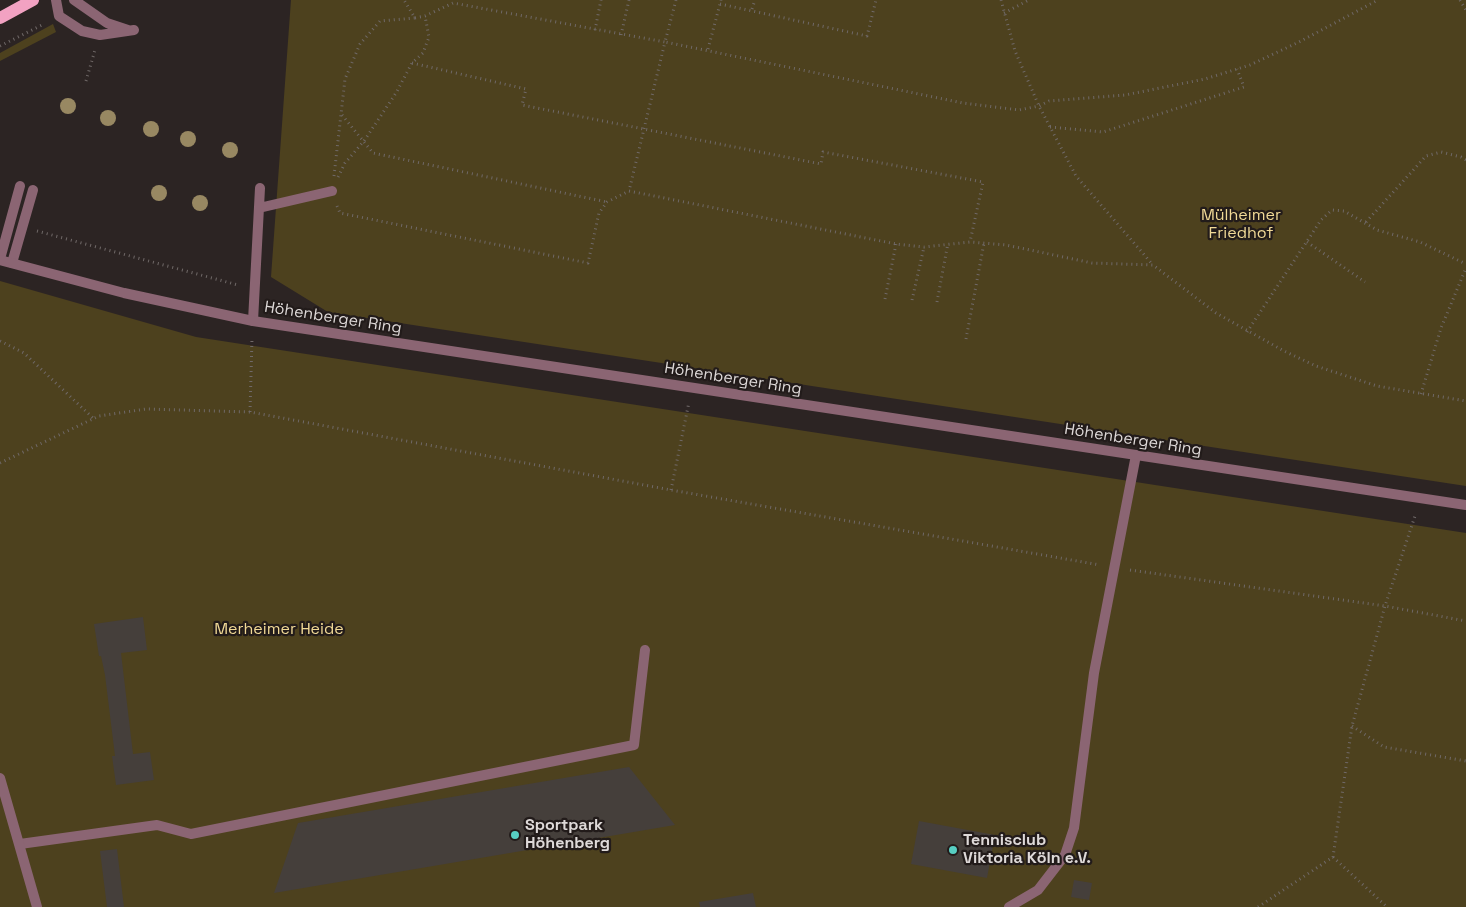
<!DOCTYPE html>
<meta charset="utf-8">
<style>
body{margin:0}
canvas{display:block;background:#2c2423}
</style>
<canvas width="1466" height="907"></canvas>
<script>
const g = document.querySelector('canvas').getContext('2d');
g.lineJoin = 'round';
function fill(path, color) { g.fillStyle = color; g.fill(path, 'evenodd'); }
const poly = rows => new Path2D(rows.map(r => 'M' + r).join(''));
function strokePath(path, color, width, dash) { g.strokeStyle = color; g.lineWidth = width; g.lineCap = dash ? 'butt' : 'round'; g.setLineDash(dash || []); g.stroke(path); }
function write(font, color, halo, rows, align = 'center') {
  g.font = font + ' "Space Grotesk",sans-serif'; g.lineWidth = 4.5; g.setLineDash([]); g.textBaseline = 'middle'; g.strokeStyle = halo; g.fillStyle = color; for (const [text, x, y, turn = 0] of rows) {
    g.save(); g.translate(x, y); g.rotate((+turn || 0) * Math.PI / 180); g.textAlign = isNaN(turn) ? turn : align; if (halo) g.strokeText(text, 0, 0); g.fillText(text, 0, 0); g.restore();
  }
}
fill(poly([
 [291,0,1466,0,1466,486,328,312,271,277],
 [53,24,56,32,0,61,0,53],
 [0,281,196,337,1466,533,1466,907,0,907]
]), '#4d411e');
fill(poly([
 [143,617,147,650,121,653,133,754,150,752,154,780,116,785,112,756,115,756,105,675,101,656,99,656,94,624],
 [629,767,675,825,274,893,298,823],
 [919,821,995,835,987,878,911,864],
 [117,849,124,907,107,907,100,851],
 [1074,880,1092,883,1089,900,1071,897],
 [753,893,756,907,700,907,699,902]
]), '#453f3b');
strokePath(poly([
 [676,0,665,42,963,103,1019,110,1039,106,1049,101,1125,95,1205,79,1250,65,1299,42,1378,0],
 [1001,0,1015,51,1039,106,1076,176,1153,265],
 [1460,0,1466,10],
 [720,4,867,36,876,0],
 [752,9,755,0],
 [1004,13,1029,0],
 [415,18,425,16,453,3,665,42,629,191],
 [595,30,601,0],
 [621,35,629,0],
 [0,46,44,24],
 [708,49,721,0],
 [412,63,526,89,522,105,821,164,823,152,983,182,970,242],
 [86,81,95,50],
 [342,115,373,153,607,202],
 [1050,127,1103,132,1244,87,1237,69],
 [334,176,345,79,360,44,380,21,415,18,404,0],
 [338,177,345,163,364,141,396,93,412,63,423,53,429,37,425,16],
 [337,206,340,213,588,263,599,213,607,202,629,191,896,244,924,247,970,242,1006,245,1092,263,1153,265,1216,313,1284,351,1316,366,1377,386,1466,401],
 [1366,222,1426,156,1441,152,1461,157,1466,160],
 [37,231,238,285],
 [1307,242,1365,282],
 [885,299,896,244],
 [912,300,924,247],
 [937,302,948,243],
 [1247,332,1321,220,1332,210,1344,211,1377,230,1420,242,1466,264],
 [966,339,984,243],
 [0,341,24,353,93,418],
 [1421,394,1441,328,1466,268],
 [250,412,252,338],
 [0,463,99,416,146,409,250,412,671,490,1100,565],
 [671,490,689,402],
 [1130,570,1385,606,1466,621],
 [1352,726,1384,747,1466,761],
 [1333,857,1387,907],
 [1258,907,1333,857,1352,726,1385,606,1416,513]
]), '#706968', 3, [1, 4]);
strokePath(poly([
 [56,0,59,16,82,31,100,35,134,30],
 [74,0,107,23,128,30],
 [259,208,332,191],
 [0,259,20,186],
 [12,263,33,190],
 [253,321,260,188],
 [20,844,157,825,191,834,634,745,645,650],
 [1009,907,1038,890,1065,855,1074,828,1094,673,1136,455]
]), '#8b6573', 10);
strokePath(poly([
 [0,778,37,907]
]), '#8b6573', 10);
strokePath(poly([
 [0,260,124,293,253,321,1466,505]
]), '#8b6573', 10);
strokePath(poly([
 [0,18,33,0]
]), '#f2a2c2', 12);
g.fillStyle = '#988862';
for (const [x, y] of [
 [68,106],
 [108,118],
 [151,129],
 [188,139],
 [230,150],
 [159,193],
 [200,203]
]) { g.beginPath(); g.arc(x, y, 8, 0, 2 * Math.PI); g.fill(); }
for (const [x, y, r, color] of [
 [515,835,5,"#57cec2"],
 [953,850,5,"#57cec2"]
]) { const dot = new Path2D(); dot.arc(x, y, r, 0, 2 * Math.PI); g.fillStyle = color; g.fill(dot); strokePath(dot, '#221b1a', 2); }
write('16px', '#f1d996', '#221b1a', [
 ["Mülheimer",1241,216],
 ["Friedhof",1241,234],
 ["Merheimer Heide",279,630]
]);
write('16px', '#ded9d8', '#221b1a', [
 ["Höhenberger Ring",333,318,9],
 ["Höhenberger Ring",733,379,9],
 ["Höhenberger Ring",1133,440,9]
]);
write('bold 16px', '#ded9d8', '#221b1a', [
 ["Sportpark",525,826],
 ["Höhenberg",525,844],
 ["Tennisclub",963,841],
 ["Viktoria Köln e.V.",963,859]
], 'left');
</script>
